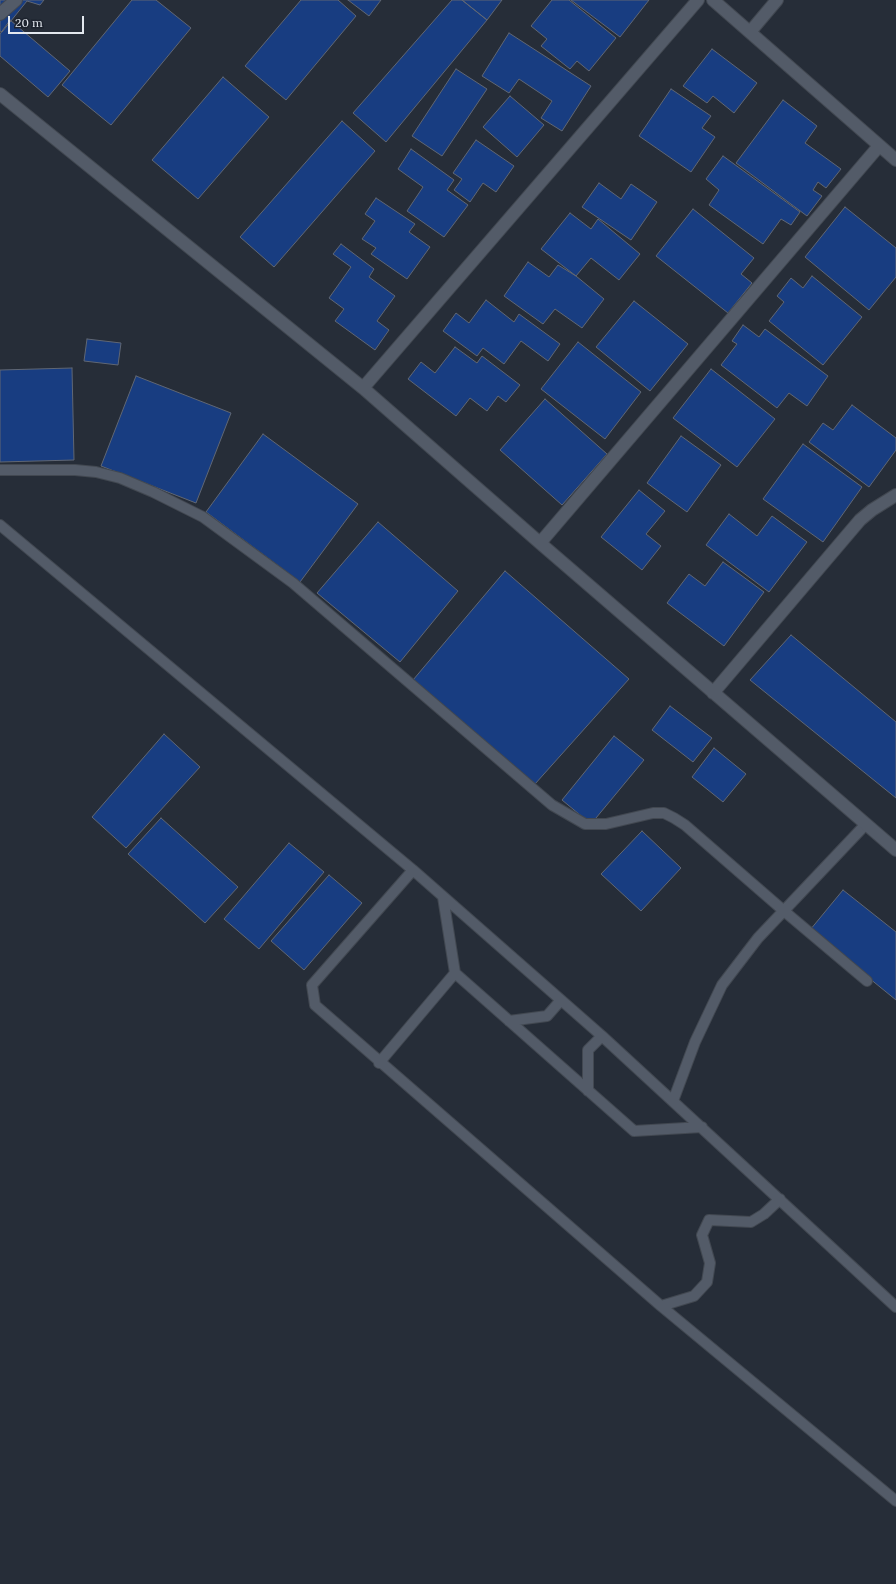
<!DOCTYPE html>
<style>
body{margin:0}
#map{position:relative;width:896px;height:1584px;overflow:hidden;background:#262d38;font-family:Lora,serif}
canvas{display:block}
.scale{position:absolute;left:8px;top:16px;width:76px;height:18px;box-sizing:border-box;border:2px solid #e3e8ef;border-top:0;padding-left:5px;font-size:12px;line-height:14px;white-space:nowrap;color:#e3e8ef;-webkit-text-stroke:3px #1d232e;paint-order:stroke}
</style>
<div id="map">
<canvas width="896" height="1584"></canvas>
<div class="scale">20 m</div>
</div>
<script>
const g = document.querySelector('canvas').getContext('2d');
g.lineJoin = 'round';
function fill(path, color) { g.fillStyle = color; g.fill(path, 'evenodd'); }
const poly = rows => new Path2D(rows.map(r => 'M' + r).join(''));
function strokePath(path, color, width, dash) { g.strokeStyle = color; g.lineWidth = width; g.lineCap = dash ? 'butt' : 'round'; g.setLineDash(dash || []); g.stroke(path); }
const building = poly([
 [0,0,44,0,40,5,27,1,2,32,0,31,0,0],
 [132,0,156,0,191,28,111,125,62,85,132,0],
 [301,0,338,0,356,16,286,100,245,66,301,0],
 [348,0,381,0,369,16,348,0],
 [452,0,462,0,487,20,386,142,353,113,452,0],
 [462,0,502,0,487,20,462,0],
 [552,0,569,0,616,38,589,71,577,61,570,69,541,46,547,39,531,26,552,0],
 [571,0,649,0,620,37,571,0],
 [10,20,70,71,48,97,0,56,0,34,10,20],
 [509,33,591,86,562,131,541,118,552,101,519,79,509,93,482,76,509,33],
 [712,49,757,83,734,113,713,96,707,103,683,86,712,49],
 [456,69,487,89,442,156,412,136,456,69],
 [223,77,269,117,198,199,152,160,223,77],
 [671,89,711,116,702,128,715,137,691,172,639,136,671,89],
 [510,96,544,125,517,157,483,127,510,96],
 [783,100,817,126,805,143,841,169,826,188,818,182,813,190,822,196,807,216,736,163,783,100],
 [342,121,375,151,274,267,240,237,342,121],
 [476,140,514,166,496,192,483,183,470,202,454,190,462,179,453,173,476,140],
 [411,149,454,180,447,190,468,205,444,237,407,211,423,187,398,169,411,149],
 [723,156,800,212,791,225,781,219,763,244,709,205,719,190,706,179,723,156],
 [599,183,621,199,631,184,657,202,631,240,582,207,599,183],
 [376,198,415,224,409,232,430,247,407,279,371,254,376,248,362,239,375,221,365,214,376,198],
 [845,207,896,248,896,277,869,310,805,257,845,207],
 [693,209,754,258,741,274,752,283,728,313,656,256,693,209],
 [570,213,591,229,598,219,640,254,619,280,591,258,576,276,541,249,570,213],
 [341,244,374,269,369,277,395,296,377,321,389,330,375,350,335,321,344,309,329,298,351,267,333,254,341,244],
 [528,262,549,277,558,265,576,276,604,299,582,328,555,309,543,324,504,296,528,262],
 [812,276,862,317,823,365,769,321,784,302,777,296,791,278,803,288,812,276],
 [486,300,514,322,519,314,560,344,548,361,521,341,504,364,483,348,477,356,443,331,456,313,469,323,486,300],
 [634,301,688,344,650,391,596,347,634,301],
 [743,325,759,337,765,329,828,376,807,406,789,393,777,408,721,365,737,344,732,341,743,325],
 [87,339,121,343,118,365,84,361,87,339],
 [578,342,641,392,605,439,541,389,578,342],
 [455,347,477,363,482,356,520,385,506,402,498,396,487,411,470,398,456,416,408,379,421,362,435,373,455,347],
 [72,368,74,460,0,462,0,370,72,368],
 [711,369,775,419,737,467,673,418,711,369],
 [136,376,231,413,196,503,101,466,136,376],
 [545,399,607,454,562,505,500,450,545,399],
 [852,405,896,438,896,450,869,487,809,442,823,423,833,430,852,405],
 [263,434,358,504,300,582,206,512,263,434],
 [681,436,721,465,687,512,647,483,681,436],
 [803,444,862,487,823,542,763,499,803,444],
 [639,490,665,511,646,534,661,546,642,570,601,537,639,490],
 [729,514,757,536,772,516,807,542,769,592,706,545,729,514],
 [378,522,458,591,400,662,317,593,378,522],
 [723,562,764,592,724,646,667,603,689,574,705,586,723,562],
 [505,571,629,679,535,784,413,680,505,571],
 [791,635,896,722,896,798,750,680,791,635],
 [670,706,712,738,693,762,652,730,670,706],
 [164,734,200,767,126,848,92,817,164,734],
 [614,736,644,760,591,824,562,800,614,736],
 [714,748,746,774,723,802,692,777,714,748],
 [161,818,238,887,205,923,128,854,161,818],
 [642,831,681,868,641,911,601,874,642,831],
 [289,843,324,872,259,949,224,919,289,843],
 [329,875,362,903,304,970,271,941,329,875],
 [843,890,896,932,896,1000,810,930,843,890]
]);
fill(building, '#183d81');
strokePath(building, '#606774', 1);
const service = poly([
 [0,470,75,470,96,472,120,478,153,492,203,517,293,583,552,805,585,824,606,824,653,813,664,813,674,818,685,825,784,911,867,981],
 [0,525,413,870,602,1036,896,1307],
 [413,870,312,985,315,1005,661,1306,896,1501],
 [455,973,634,1131,702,1127],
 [509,1021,547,1016,561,1000],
 [379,1063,455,973,443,897],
 [588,1091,588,1050,602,1036],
 [673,1101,695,1042,722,985,758,938,866,824],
 [661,1306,694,1296,707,1282,710,1263,702,1235,709,1220,751,1222,764,1214,780,1199]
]);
const minor = poly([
 [713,0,896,160],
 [0,14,16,0],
 [750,32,777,0],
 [0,94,363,388,540,543,896,850],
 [363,388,698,0],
 [540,543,879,146],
 [713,693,860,520,872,510,896,495]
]);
strokePath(service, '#424851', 12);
strokePath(minor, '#424851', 14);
strokePath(service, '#535b68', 10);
strokePath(minor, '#535b68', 12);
</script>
